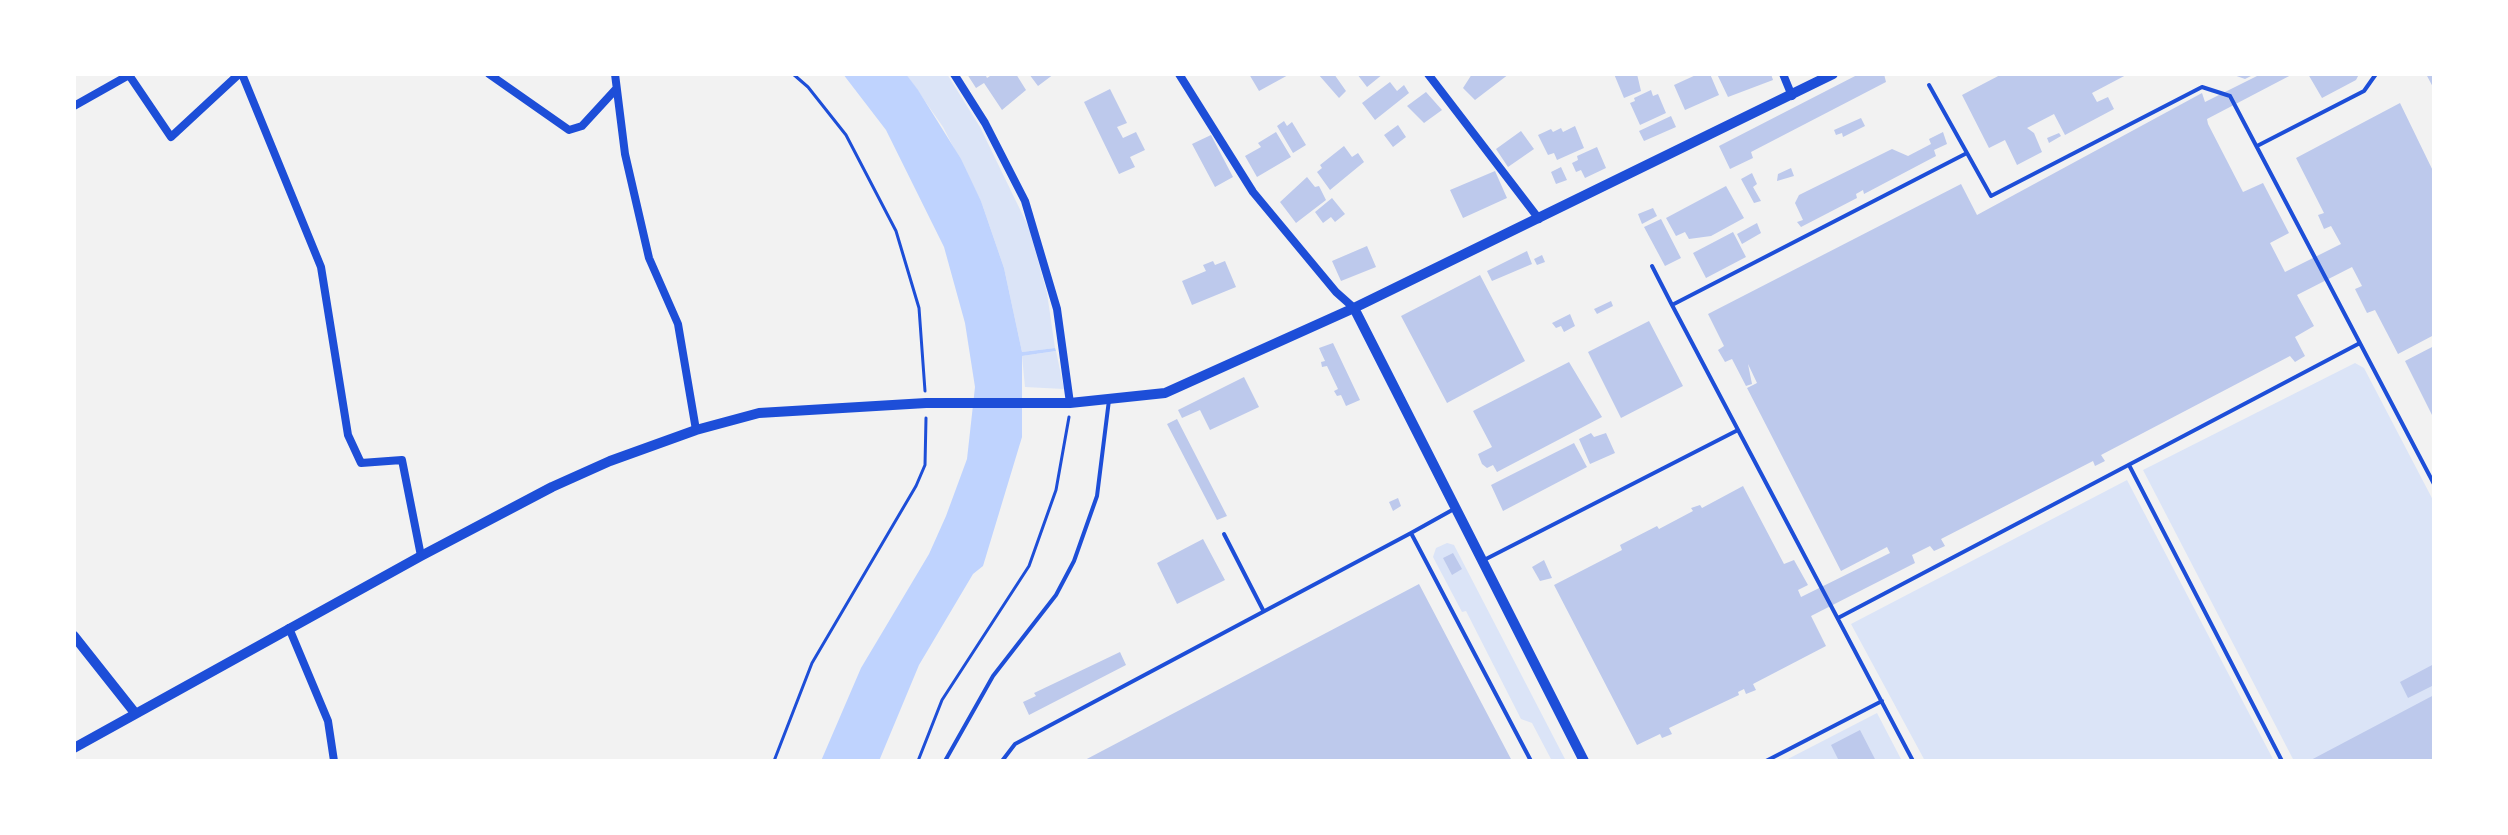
<!DOCTYPE html>
<style>
body{margin:0}
#map{position:relative;width:2508px;height:835px;overflow:hidden;background:#f2f2f2;font-family:"Crimson Pro",serif}
canvas{display:block}
.frame{position:absolute;inset:0;border:76px solid #fff;pointer-events:none}
</style>
<div id="map">
<canvas width="2508" height="835"></canvas>
<div class="frame"></div>
</div>
<script>
const g = document.querySelector('canvas').getContext('2d');
g.lineJoin = 'round';
function fill(path, color) { g.fillStyle = color; g.fill(path, 'evenodd'); }
const poly = rows => new Path2D(rows.map(r => 'M' + r).join(''));
function strokePath(path, color, width, dash) { g.strokeStyle = color; g.lineWidth = width; g.lineCap = dash ? 'butt' : 'round'; g.setLineDash(dash || []); g.stroke(path); }
fill(poly([
 [906,74,947,74,980,127,1029,228,1047,293,1055,348,1022,352,1004,268,981,201,943,127],
 [1056,351,1064,389,1025,387,1022,356],
 [2355,363,2364,368,2434,502,2434,761,2294,761,2143,470],
 [2127,480,2274,761,1925,761,1851,624],
 [1447,543,1454,545,1566,761,1552,761,1532,723,1521,719,1466,611,1462,612,1433,557,1436,548],
 [1877,713,1902,761,1784,761]
]), '#dbe4f7');
fill(poly([
 [843,74,906,74,918,90,961,159,981,201,1004,268,1022,352,1055,348,1056,351,1022,356,1022,437,983,566,973,574,919,665,879,761,821,761,861,668,929,554,946,516,967,459,975,387,965,323,944,247,886,130]
]), '#bfd3fe');
fill(poly([
 [967,74,985,74,987,78,993,74,1016,74,1026,90,1002,110,984,83,976,88],
 [1029,74,1054,74,1038,86],
 [1249,74,1290,74,1259,91],
 [1318,74,1334,74,1346,91,1339,98],
 [1357,74,1383,74,1367,87],
 [1472,74,1509,74,1475,100,1463,88],
 [1614,74,1637,74,1641,91,1624,98],
 [1698,74,1710,74,1719,95,1685,110,1674,85],
 [1717,74,1771,74,1773,80,1728,97],
 [1859,74,1884,74,1886,82,1751,152,1753,158,1730,169,1719,146],
 [2002,74,2128,74,2092,93,2097,102,2108,97,2114,109,2065,135,2054,114,2027,128,2034,133,2042,152,2017,165,2005,140,1989,148,1962,95],
 [2231,74,2255,74,2245,79],
 [2261,74,2293,74,2207,119,2208,124,2243,192,2263,183,2289,233,2270,243,2285,272,2341,244,2331,226,2324,229,2318,215,2324,213,2296,158,2400,103,2434,173,2434,335,2398,354,2375,310,2367,313,2355,289,2362,286,2352,267,2297,295,2314,326,2295,337,2305,356,2295,362,2290,356,2101,455,2105,461,2095,466,2093,461,1941,539,1945,546,1934,551,1930,546,1912,555,1915,563,1811,616,1826,646,1753,684,1756,690,1746,694,1744,689,1738,692,1739,695,1669,728,1672,734,1662,738,1660,734,1637,745,1554,585,1622,550,1620,545,1657,526,1659,529,1693,511,1691,508,1700,505,1702,508,1743,486,1784,564,1794,560,1808,585,1798,590,1801,597,1890,553,1887,547,1841,571,1747,388,1757,383,1748,364,1752,384,1746,386,1732,359,1725,362,1718,350,1724,346,1708,314,1961,184,1977,215,2202,93,2205,102],
 [2308,74,2359,74,2356,80,2322,98],
 [2426,74,2434,74,2434,89],
 [1390,82,1397,91,1404,85,1409,93,1375,120,1362,103],
 [1110,89,1127,123,1117,127,1123,138,1136,132,1145,150,1130,157,1135,167,1119,174,1084,102],
 [1651,90,1653,96,1658,94,1666,113,1640,125,1630,103,1635,101,1634,98],
 [1426,92,1442,110,1424,123,1407,106],
 [1671,116,1676,127,1644,141,1639,131],
 [1861,118,1865,126,1843,137,1842,133,1836,135,1834,130],
 [1284,121,1287,126,1292,122,1306,145,1293,153,1277,126],
 [1398,125,1406,137,1393,147,1384,135],
 [1575,126,1584,148,1557,160,1554,153,1548,155,1538,135,1551,129,1553,132,1561,128,1563,132],
 [1521,131,1534,149,1508,167,1496,149],
 [1276,132,1291,157,1257,177,1245,156,1261,147,1258,143],
 [1943,132,1947,144,1934,150,1936,156,1864,194,1863,190,1856,194,1857,198,1801,227,1797,222,1803,220,1795,203,1799,195,1892,149,1908,156,1931,144,1929,139],
 [2059,133,2061,136,2049,143,2047,138],
 [1211,135,1233,177,1215,187,1192,144],
 [1344,146,1352,157,1358,153,1364,162,1330,190,1317,172,1322,168,1320,165],
 [1597,147,1606,168,1585,178,1581,170,1576,172,1572,163,1578,160,1577,156],
 [1561,167,1567,180,1556,184,1551,172],
 [1791,168,1794,176,1777,181,1778,174],
 [1495,171,1507,198,1463,218,1450,190],
 [1752,173,1757,184,1753,187,1761,201,1754,203,1741,179],
 [1307,177,1315,187,1319,186,1326,200,1296,223,1280,202],
 [1726,186,1744,218,1711,236,1689,239,1685,232,1676,236,1666,218],
 [1332,198,1345,214,1335,222,1331,217,1323,223,1315,212],
 [1653,208,1657,216,1642,224,1638,214],
 [1661,219,1681,258,1665,266,1644,227],
 [1757,223,1761,233,1742,244,1737,234],
 [1733,232,1746,257,1706,278,1693,253],
 [1367,246,1376,267,1341,281,1332,261],
 [1527,251,1532,264,1492,281,1487,271],
 [1542,255,1545,262,1537,265,1534,259],
 [1213,261,1215,265,1225,261,1236,287,1192,305,1182,281,1206,271,1203,265],
 [1480,275,1525,361,1447,403,1401,316],
 [1611,301,1613,306,1597,314,1594,309],
 [1570,314,1575,326,1564,332,1561,326,1556,328,1552,323],
 [1649,321,1683,386,1621,418,1588,352],
 [1333,343,1360,400,1346,406,1341,395,1337,396,1334,391,1338,389,1327,366,1322,367,1321,362,1325,361,1319,348],
 [2434,346,2434,419,2405,361],
 [1569,362,1602,417,1497,472,1493,465,1487,468,1482,464,1478,454,1492,447,1473,411],
 [1244,377,1259,407,1210,430,1200,410,1182,418,1178,410],
 [1177,419,1227,516,1217,520,1167,424],
 [1591,433,1594,437,1606,433,1615,453,1590,464,1579,439],
 [1574,443,1587,467,1503,511,1491,485],
 [1398,498,1401,506,1393,511,1389,502],
 [1203,539,1225,580,1177,604,1157,563],
 [1453,553,1462,569,1452,575,1443,558],
 [1544,560,1552,578,1540,581,1532,567],
 [1419,584,1512,761,1083,761],
 [1120,652,1126,665,1029,715,1023,702,1036,696,1034,693],
 [2434,664,2434,685,2408,698,2400,682],
 [2434,695,2434,761,2309,761],
 [1860,730,1876,761,1839,761,1831,745]
]), '#bdc9ec');
strokePath(poly([
 [793,74,808,87,846,135,896,231,919,308,925,391],
 [774,761,812,663,916,486,925,465,926,418],
 [918,761,942,700,1029,566,1056,490,1069,417]
]), '#1d4ed8', 3);
strokePath(poly([
 [1929,85,1991,196,2202,87,2230,96,2434,484],
 [2257,146,2364,91,2376,74],
 [1652,266,1672,305],
 [2129,465,2282,761],
 [1411,533,1454,509],
 [1224,534,1263,610],
 [1484,560,1738,430],
 [1838,618,2360,343],
 [945,761,993,676,1056,595,1074,561,1097,496,1109,400],
 [1002,761,1015,744,1411,533,1531,761],
 [1766,761,1882,701],
 [1913,761,1672,305,1967,153]
]), '#1d4ed8', 4);
strokePath(poly([
 [242,74,321,267,348,435,361,463,402,460,421,556],
 [489,74,569,130,582,126,616,89],
 [615,74,625,154,649,258,678,324,696,430],
 [954,74,985,123,1025,201,1057,309,1070,403],
 [1179,74,1253,192,1336,292,1354,308],
 [1428,74,1539,219],
 [1783,74,1792,96],
 [74,106,129,75,171,137,239,74],
 [289,628,328,721,334,761]
]), '#1d4ed8', 8);
strokePath(poly([
 [1354,308,1584,761],
 [74,636,135,713],
 [74,748,421,556,552,487,610,461,696,430,759,413,926,403,1070,403,1165,393,1354,308,1833,74]
]), '#1d4ed8', 10);
</script>
